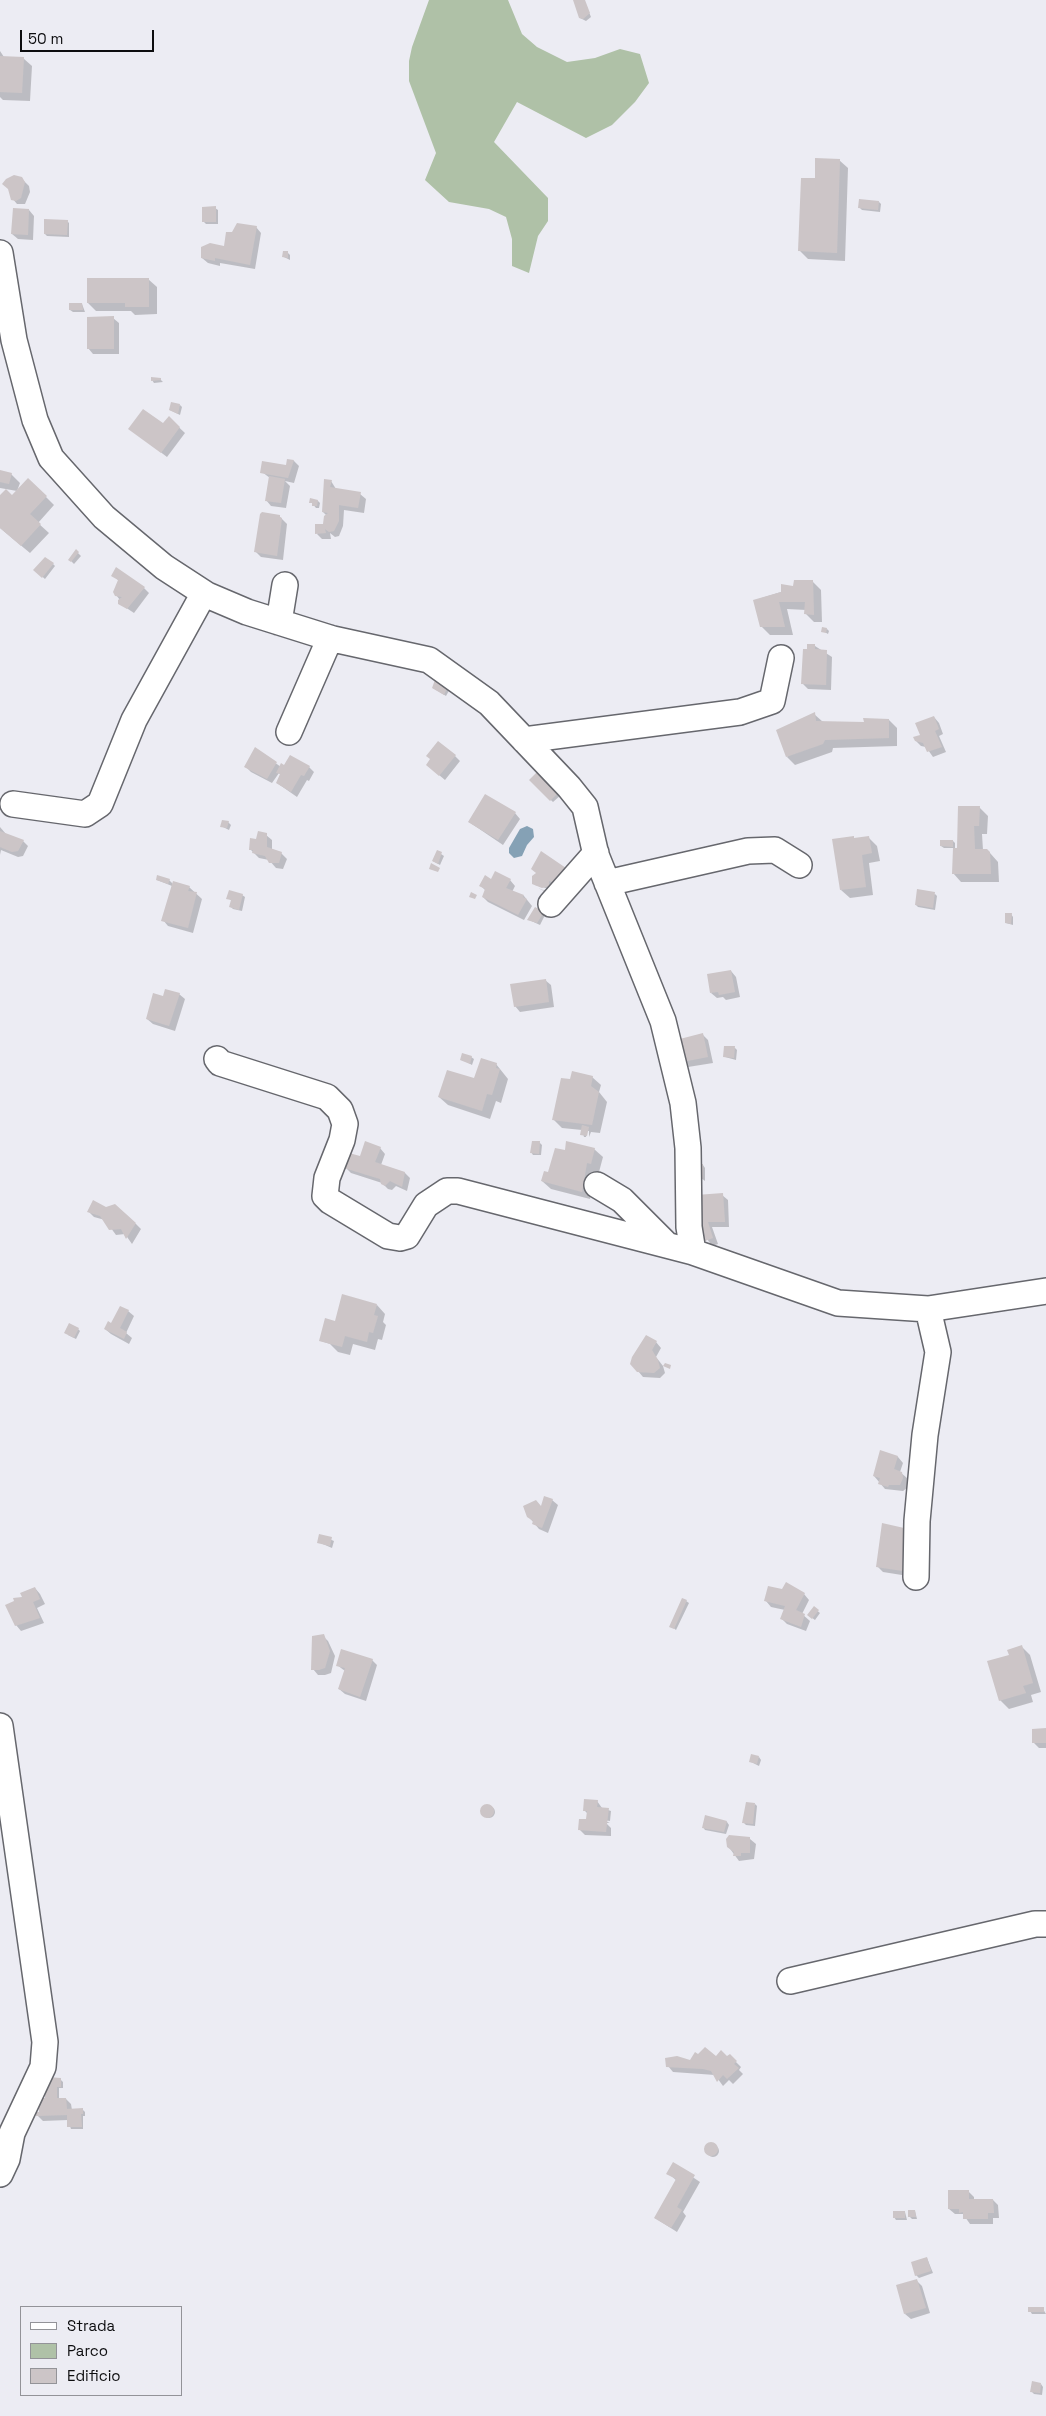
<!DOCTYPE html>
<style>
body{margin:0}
#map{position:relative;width:1046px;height:2416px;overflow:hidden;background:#ececf3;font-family:"Space Grotesk",sans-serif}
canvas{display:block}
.legend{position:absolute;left:20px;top:2306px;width:162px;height:90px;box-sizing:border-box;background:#ececf3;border:1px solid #939398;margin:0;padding:6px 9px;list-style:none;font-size:15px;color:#0d0d0f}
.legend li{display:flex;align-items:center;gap:10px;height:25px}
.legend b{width:25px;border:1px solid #939398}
.scale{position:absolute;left:20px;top:30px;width:134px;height:22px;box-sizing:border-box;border:2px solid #0d0d0f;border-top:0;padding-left:6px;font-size:15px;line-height:18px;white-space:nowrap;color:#0d0d0f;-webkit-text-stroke:4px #ececf3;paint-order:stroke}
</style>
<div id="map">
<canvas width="1046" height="2416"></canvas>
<ul class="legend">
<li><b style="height:6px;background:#fff"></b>Strada</li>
<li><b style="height:14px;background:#afc1a7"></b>Parco</li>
<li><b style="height:14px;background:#ccc5c7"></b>Edificio</li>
</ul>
<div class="scale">50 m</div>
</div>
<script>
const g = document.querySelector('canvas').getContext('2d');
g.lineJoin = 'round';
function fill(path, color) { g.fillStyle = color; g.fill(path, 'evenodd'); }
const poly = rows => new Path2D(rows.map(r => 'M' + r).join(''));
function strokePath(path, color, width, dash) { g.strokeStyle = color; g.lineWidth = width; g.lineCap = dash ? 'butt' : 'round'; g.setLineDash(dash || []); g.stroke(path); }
fill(poly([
 [429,0,508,0,522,34,537,47,567,62,595,58,620,49,640,54,649,83,635,102,612,125,586,138,517,102,494,142,548,198,548,221,538,236,529,273,512,266,512,239,506,217,489,209,449,202,425,180,436,153,409,81,409,61,412,47]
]), '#afc1a7');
fill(poly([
 [527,826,533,829,534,837,527,845,522,856,514,858,509,853,509,848,520,829]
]), '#85a1b5');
fill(poly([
 [575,0,584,0,591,17,586,21,580,18],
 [0,51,4,57,23,58,32,66,30,101,3,100,0,97],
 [839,160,848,168,845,261,808,259,800,251,816,180],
 [23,180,29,186,30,192,25,204,17,204,12,198],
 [879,202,881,204,880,212,862,210,859,207],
 [215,208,218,210,218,224,206,224,204,222],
 [29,210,34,216,33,240,18,239,12,234],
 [67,221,69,223,69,237,47,236,45,234],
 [256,227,261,233,255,269,220,263,220,266,208,263,202,258,225,247],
 [288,253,290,255,290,260,284,257],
 [148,279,157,287,157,314,135,315,131,311,96,311,88,303],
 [82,304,85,312,73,312,70,310],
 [113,318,119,323,119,354,93,354,88,348],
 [160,379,163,382,154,383,152,380],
 [180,405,182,407,180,415,170,410],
 [169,418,185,433,167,457,130,429,163,425],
 [288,460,294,461,299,466,294,483,285,481,290,486,286,508,271,506,266,500,270,478,262,472,287,466],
 [0,472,11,474,20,483,17,491,46,497,54,505,38,523,49,533,30,553,0,528,0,497,12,497,17,491,0,488],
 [331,481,336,489,360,494,366,499,364,513,344,510,343,526,339,536,335,537,330,533,331,539,322,539,317,534,324,525,327,516,323,512],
 [318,501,320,503,319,508,316,508,311,502],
 [279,516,287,524,283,560,261,557,255,551],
 [76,551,81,556,74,564,70,560],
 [53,564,55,566,45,579,35,570],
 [113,575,144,588,149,593,134,613,119,603,120,600,116,595,119,581],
 [813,582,821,590,822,622,814,622,806,614,806,610,787,609,793,635,770,635,761,626,755,600],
 [827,629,829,631,828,634,823,631],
 [815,646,832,657,831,690,808,689,803,684,808,650],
 [451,687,446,696,433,688],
 [814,714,823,722,865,723,889,720,897,728,897,746,833,748,832,752,795,765,787,757],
 [934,717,939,723,943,734,939,736,946,752,933,757,926,747,921,746,916,741,922,736],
 [256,749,281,767,309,767,314,772,309,781,307,780,297,797,277,783,281,775,279,773,272,783,251,772,245,766],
 [455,756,460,761,445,780,433,770,432,759],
 [538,772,561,795,553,802,530,780],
 [979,807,988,816,987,834,982,834,983,850,990,853,998,862,999,882,961,882,953,873,954,848,944,848,941,846,953,841,955,843,955,850,959,850],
 [515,813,520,819,503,845,469,822],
 [228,822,231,825,229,830,221,826],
 [0,827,6,834,23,841,28,846,23,856,18,857,1,850,0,855],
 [266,835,272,840,272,850,281,853,287,859,283,869,276,868,269,860,259,858,250,849,257,840],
 [868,837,877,846,880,861,869,863,873,895,850,898,841,890],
 [438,852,444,856,440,865,433,861],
 [566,869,548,893,538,888,548,892,549,889,535,885],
 [157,880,169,880,173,884,189,887,202,899,193,933,168,926,163,920,172,886],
 [510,880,515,886,512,892,524,896,532,906,524,920,488,902,483,897,486,891,481,886,491,881],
 [935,894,937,896,935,910,918,907,916,905],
 [242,895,245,897,242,911,233,909,230,906,232,901,228,898],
 [543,913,545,915,540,925,529,920],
 [1011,914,1013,917,1013,925,1006,923],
 [731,971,736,977,740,997,726,1000,723,997,717,998,711,993],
 [545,980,551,985,554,1007,520,1012,515,1006],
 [179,994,185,999,175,1031,153,1024,147,1019,164,998],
 [703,1035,708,1040,713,1063,688,1067,683,1061],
 [725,1047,735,1048,737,1050,736,1060,725,1057],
 [471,1057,474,1059,472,1065,461,1059],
 [496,1064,508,1079,501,1103,496,1101,490,1119,448,1105,439,1097,475,1080],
 [592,1077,601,1085,599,1092,607,1102,600,1133,591,1132,589,1137,589,1131,587,1131,586,1137,584,1137,582,1130,562,1128,553,1119,571,1081],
 [539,1142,542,1145,541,1155,533,1155,531,1152],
 [380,1148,385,1154,381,1165,405,1173,410,1178,407,1191,396,1186,392,1190,388,1189,382,1183,351,1173,345,1167],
 [594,1149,603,1157,599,1172,596,1171,590,1199,551,1189,542,1181,566,1152],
 [703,1165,705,1168,705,1181,701,1178],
 [722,1195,728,1200,729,1227,712,1227,718,1244,712,1246,698,1226],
 [89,1212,136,1224,141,1229,132,1244,125,1234,116,1235,105,1220,94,1217],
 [377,1305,385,1314,383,1322,386,1325,382,1340,378,1339,375,1350,353,1344,350,1355,338,1352,330,1344,321,1341,336,1323],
 [128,1311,134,1316,126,1333,132,1338,129,1344,111,1334,105,1329],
 [78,1329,80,1331,76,1339,68,1335],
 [656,1342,661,1348,656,1357,663,1366,665,1373,660,1378,643,1377,638,1371],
 [881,1452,898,1457,903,1463,900,1472,907,1478,907,1488,903,1491,885,1489,874,1476],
 [552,1500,558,1505,548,1533,539,1529,528,1516],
 [912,1531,908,1576,883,1572,878,1567],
 [320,1535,334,1541,332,1548,318,1542],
 [35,1588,40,1594,45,1604,37,1608,44,1623,21,1631,16,1625,24,1598],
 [804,1594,809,1600,802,1614,810,1621,806,1631,787,1624,781,1618,785,1610,771,1607,766,1601],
 [686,1601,689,1603,676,1630,671,1626],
 [814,1608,820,1613,815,1620,808,1615],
 [322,1635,328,1641,335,1656,331,1673,325,1675,318,1675,313,1669],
 [1022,1647,1030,1655,1041,1692,1031,1695,1033,1702,1009,1709,1000,1700],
 [372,1660,377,1665,366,1701,345,1694,339,1689,345,1671,337,1665],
 [1046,1729,1046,1748,1039,1748,1034,1743],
 [759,1757,761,1760,759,1766,751,1762],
 [597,1801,602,1808,611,1811,610,1821,603,1820,610,1823,606,1823,611,1828,611,1836,585,1835,579,1829,587,1820,588,1814,585,1811],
 [755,1804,757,1806,755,1826,746,1825,744,1823],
 '483 1812a6 6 0 1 1 12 0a6 6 0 1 1-12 0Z',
 [706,1817,727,1822,729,1825,726,1834,705,1830,703,1827],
 [730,1836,750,1839,756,1844,754,1859,739,1861,728,1846],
 [730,2056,741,2067,739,2070,743,2074,733,2084,729,2080,723,2086,715,2075,673,2072,668,2066,691,2061,727,2058],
 [60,2079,63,2082,63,2088,59,2088,59,2099,66,2099,71,2104,72,2110,83,2110,85,2112,85,2116,83,2116,83,2129,71,2129,68,2120,43,2121,37,2115],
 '707 2151a6 6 0 1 1 12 0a6 6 0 1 1-12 0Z',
 [673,2164,700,2182,683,2212,686,2216,677,2232,655,2218,677,2181,668,2173],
 [968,2191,974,2197,974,2200,993,2200,998,2205,999,2218,993,2218,993,2224,970,2224,963,2214,955,2214,949,2209],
 [915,2211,917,2219,912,2219,909,2216],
 [905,2212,907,2220,896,2220,894,2217],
 [927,2258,933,2273,919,2278,916,2275],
 [916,2280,922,2286,930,2313,911,2319,905,2314],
 [1043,2309,1046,2314,1032,2314,1030,2311],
 [1041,2384,1043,2387,1042,2395,1034,2394,1032,2392]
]), '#0003');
fill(poly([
 [573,0,585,0,590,13,583,19,579,18],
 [0,56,24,57,22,93,0,92],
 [815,158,840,159,837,253,798,251,801,178,815,178],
 [14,175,22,177,25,182,21,198,16,201,11,200,8,189,2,184,6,179],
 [859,199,879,201,878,210,858,208],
 [216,206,216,222,202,222,202,207],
 [13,208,29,209,28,235,11,234],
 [44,219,68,220,67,235,44,234],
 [237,223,257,226,250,265,215,258,215,261,201,258,201,247,210,243,224,246,226,232,232,232],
 [283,251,288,251,288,258,282,257],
 [87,278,149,278,149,307,125,307,125,303,87,303],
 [69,303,82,303,83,310,69,310],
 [114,316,114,349,87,349,87,317],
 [151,377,161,378,161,380,151,381],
 [171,402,180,404,178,414,169,410],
 [143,409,163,423,169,416,180,427,161,453,128,429],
 [287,459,294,460,288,478,260,473,262,461,286,465],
 [0,470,12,473,9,484,0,482],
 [269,476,285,479,281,503,265,501],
 [28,478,47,496,30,514,41,524,21,546,0,528,0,495,6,489,12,495],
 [324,479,332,480,330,487,361,492,358,508,339,505,339,521,334,531,329,532,325,529,326,533,315,534,315,524,323,524,324,516,328,513,322,512],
 [310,498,318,500,317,506,312,506,312,503,309,503],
 [262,512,280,515,280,517,282,518,277,556,254,552,260,514],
 [76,549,79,552,71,562,68,560],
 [45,557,54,563,42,578,33,570],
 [116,567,145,587,127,609,118,604,118,600,122,597,115,596,113,592,118,580,111,576],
 [794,580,813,580,814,615,804,614,805,602,779,602,785,627,760,627,753,600,781,592,781,584,793,586],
 [822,627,827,628,826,633,821,632],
 [807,644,815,644,815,649,827,650,826,685,801,684,803,649,807,649],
 [436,677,449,683,444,695,432,688],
 [815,712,816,721,864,722,863,718,889,719,889,738,825,740,823,744,786,757,776,730],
 [934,716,939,729,935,731,942,747,927,752,923,743,915,741,913,737,920,735,915,723],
 [438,741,456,755,439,776,426,765,430,759,426,756],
 [255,747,277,762,267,779,244,767],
 [290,755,310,766,304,776,301,775,291,792,276,783,280,774,276,773,281,763,284,765],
 [539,770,559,792,550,801,529,780],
 [485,794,516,812,498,840,468,822],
 [958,806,980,806,979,826,974,826,975,849,987,849,990,852,991,874,952,874,953,848,957,848],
 [222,820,229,821,227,828,220,827],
 [0,831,24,840,18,851,12,852,0,847],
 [258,831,267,833,267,847,282,852,279,863,269,863,265,856,252,853,253,850,249,850,250,838,256,839],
 [854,836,854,838,869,836,872,853,862,855,866,887,840,890,832,839],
 [940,840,953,840,953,847,940,846],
 [437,850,442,852,438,864,432,861],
 [541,851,566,868,557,884,549,881,549,886,542,888,532,884,532,876,536,873,531,869],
 [431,863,440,868,438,872,429,869],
 [495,871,511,879,506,888,524,895,523,897,527,899,518,915,482,897,485,889,479,886,485,875,491,879],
 [157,875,170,879,168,884,156,880],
 [173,881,190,886,188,891,197,892,188,928,161,921],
 [917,889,935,892,933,908,915,905],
 [229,890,243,894,239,910,229,907,231,900,226,899],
 [471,892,477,895,475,899,469,897],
 [535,907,544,912,537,923,527,920],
 [1005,913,1012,913,1011,924,1005,923],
 [731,970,735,992,719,995,718,992,710,993,707,974],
 [546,979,549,1002,514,1007,510,984],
 [165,989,180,993,169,1026,146,1019,153,993,163,996],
 [703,1033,708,1057,682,1062,676,1040],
 [724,1046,735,1046,734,1058,723,1057],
 [462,1053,472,1056,470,1064,460,1060],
 [481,1058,497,1063,496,1068,500,1069,492,1095,487,1094,482,1111,438,1097,447,1070,474,1078],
 [572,1071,593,1076,591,1086,599,1092,592,1125,552,1120,561,1078,570,1079],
 [582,1125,589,1127,587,1136,580,1135],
 [365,1141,381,1147,375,1162,405,1172,402,1187,390,1181,385,1186,381,1184,380,1179,344,1168,349,1153,360,1156],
 [532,1141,540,1141,539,1154,530,1153],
 [566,1141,595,1148,591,1164,587,1163,582,1192,541,1181,544,1171,548,1172,555,1148,565,1150],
 [700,1164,703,1164,703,1179,700,1179],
 [723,1193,725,1222,708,1222,713,1238,705,1241,699,1226,696,1195],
 [93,1200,106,1207,115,1204,136,1223,126,1239,121,1229,109,1230,100,1216,87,1212],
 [342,1294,377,1304,374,1315,378,1316,373,1333,369,1332,367,1342,345,1336,342,1347,319,1341,325,1318,335,1321],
 [120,1306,129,1310,120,1328,127,1332,124,1339,104,1329,108,1321,111,1323],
 [69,1323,79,1328,74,1338,64,1333],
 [646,1335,657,1341,652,1350,658,1360,660,1368,654,1373,637,1372,630,1364,632,1357],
 [665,1363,671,1365,670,1369,663,1366],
 [880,1450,898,1456,894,1469,902,1472,903,1478,900,1485,889,1485,888,1487,878,1484,880,1478,873,1476],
 [544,1496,553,1499,542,1528,532,1524,533,1521,527,1517,523,1506,536,1500,541,1506],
 [882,1523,913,1530,907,1542,903,1571,876,1567],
 [319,1534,332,1537,330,1546,317,1543],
 [786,1582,805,1593,796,1610,805,1614,801,1627,780,1619,785,1606,764,1601,768,1586,782,1589],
 [35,1587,40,1599,33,1602,40,1618,15,1626,5,1605,14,1601,13,1598,22,1597,20,1593],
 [682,1598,687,1600,674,1629,669,1627],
 [814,1606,819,1610,812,1619,807,1615],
 [324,1634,330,1651,325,1668,319,1670,311,1670,312,1636],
 [1022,1645,1033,1683,1023,1686,1026,1693,999,1701,987,1661,1009,1655,1007,1650],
 [341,1649,373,1659,360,1697,338,1689,345,1668,336,1666],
 [1046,1728,1046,1743,1032,1743,1032,1729],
 [751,1754,759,1756,757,1764,749,1762],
 [584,1799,598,1800,597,1807,609,1808,606,1832,578,1830,579,1819,586,1819,587,1811,583,1811],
 [746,1802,755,1803,753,1824,742,1823],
 '480 1811a7 7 0 1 1 14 0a7 7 0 1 1-14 0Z',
 [705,1815,727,1821,724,1832,702,1828],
 [729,1835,750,1837,750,1853,741,1853,741,1856,733,1856,734,1852,727,1847,726,1839],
 [705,2047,716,2056,721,2050,727,2056,730,2054,737,2061,734,2064,739,2068,727,2079,723,2075,717,2082,711,2071,703,2069,666,2067,665,2058,677,2056,690,2060,695,2052,698,2054],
 [47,2077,61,2078,61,2087,57,2087,57,2098,66,2098,67,2109,83,2108,83,2114,81,2114,82,2127,67,2127,67,2115,36,2116,36,2112,39,2112,38,2098,45,2098,45,2087,48,2087],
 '704 2149a7 7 0 1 1 14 0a7 7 0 1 1-14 0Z',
 [673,2162,695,2175,677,2207,682,2210,671,2228,654,2218,676,2179,666,2174],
 [948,2190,969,2190,969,2199,993,2199,994,2213,988,2213,988,2219,963,2219,963,2212,959,2213,959,2209,948,2209],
 [908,2210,915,2210,916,2217,908,2217],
 [893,2211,905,2211,905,2218,893,2218],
 [927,2257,931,2271,915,2276,911,2262],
 [917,2279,926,2308,904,2314,896,2285],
 [1028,2307,1044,2307,1044,2312,1028,2312],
 [1032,2381,1041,2383,1040,2393,1030,2392]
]), '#ccc5c7');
const minor = poly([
 [0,253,14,340,35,420,51,458,104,517,164,567,207,595,247,612,333,639,429,660,489,703,569,787,585,807,596,855,663,1021,683,1103,688,1148,689,1227,693,1252],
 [279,622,285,585],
 [289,732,330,638],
 [524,740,740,712,772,701,781,658],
 [13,804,85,814,100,804,134,720,204,593],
 [607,883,748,851,775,850,799,865],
 [551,904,596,853],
 [217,1059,220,1063,327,1097,340,1110,345,1124,342,1140,327,1178,325,1196,330,1201,388,1236,400,1238,407,1236,426,1205,447,1191,458,1191,693,1252,838,1303,928,1309,1046,1291],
 [597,1185,622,1200,667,1245],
 [916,1577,917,1521,925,1435,938,1352,928,1309],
 [0,1726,45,2042,43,2067,12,2133,7,2159,0,2174],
 [790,1981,1035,1924,1046,1924]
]);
strokePath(minor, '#66676d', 28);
strokePath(minor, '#fff', 25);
</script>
